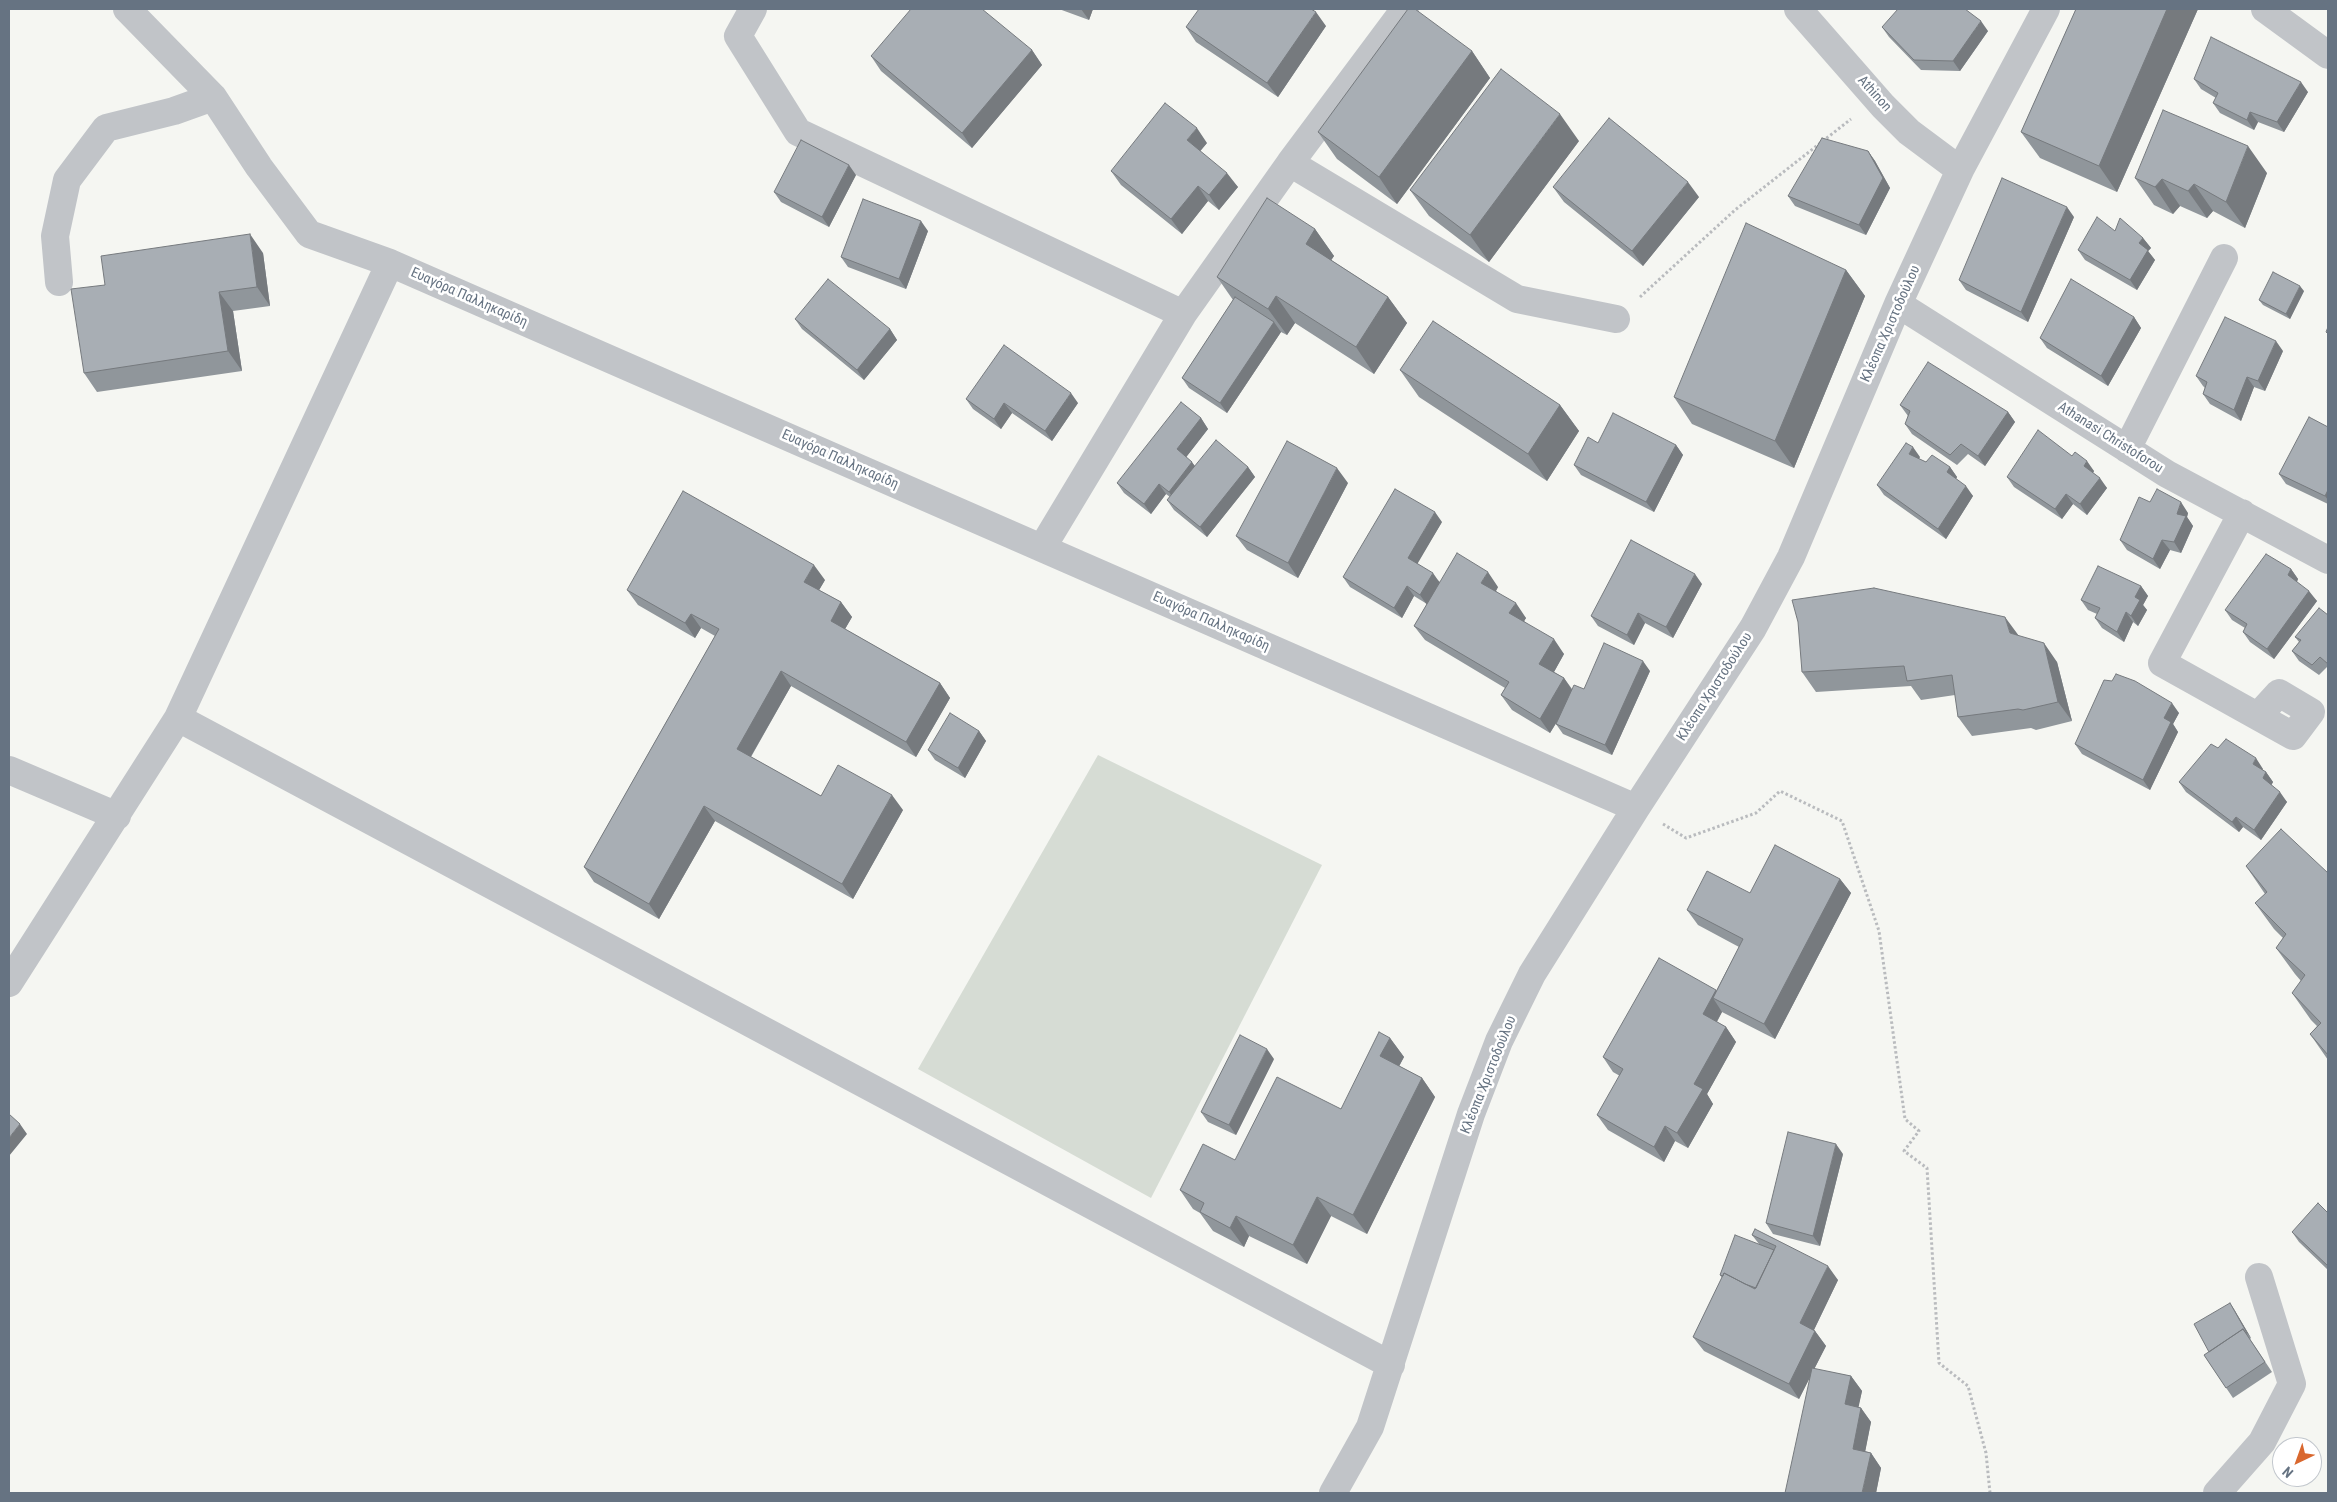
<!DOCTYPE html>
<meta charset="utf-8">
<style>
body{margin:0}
#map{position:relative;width:2337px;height:1502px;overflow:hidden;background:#f5f6f2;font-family:"Roboto Condensed",sans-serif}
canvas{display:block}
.frame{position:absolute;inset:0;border:10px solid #667382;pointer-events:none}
.north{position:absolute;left:2272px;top:1437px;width:50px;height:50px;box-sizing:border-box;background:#fff;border:1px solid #c2c7cd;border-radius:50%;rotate:222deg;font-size:14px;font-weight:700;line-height:20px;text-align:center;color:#667382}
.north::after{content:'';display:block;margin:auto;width:18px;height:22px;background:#d9682f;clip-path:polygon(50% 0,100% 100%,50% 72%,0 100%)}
</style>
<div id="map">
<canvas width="2337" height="1502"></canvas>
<div class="frame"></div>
<div class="north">N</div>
</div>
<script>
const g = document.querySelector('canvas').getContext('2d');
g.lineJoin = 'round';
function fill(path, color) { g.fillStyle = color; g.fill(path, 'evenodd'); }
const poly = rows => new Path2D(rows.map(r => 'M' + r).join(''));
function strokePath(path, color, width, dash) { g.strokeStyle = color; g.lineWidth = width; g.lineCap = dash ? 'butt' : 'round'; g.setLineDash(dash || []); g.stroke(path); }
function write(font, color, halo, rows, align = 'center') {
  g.font = font + ' "Roboto Condensed",sans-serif'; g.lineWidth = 5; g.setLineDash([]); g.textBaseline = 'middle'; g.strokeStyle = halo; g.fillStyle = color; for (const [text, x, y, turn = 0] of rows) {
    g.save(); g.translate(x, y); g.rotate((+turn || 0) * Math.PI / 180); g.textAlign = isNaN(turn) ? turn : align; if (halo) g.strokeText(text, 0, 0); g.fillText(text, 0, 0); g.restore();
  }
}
fill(poly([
 [1098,755,1322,865,1151,1198,918,1069]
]), '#d6dcd4');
strokePath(poly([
 [1640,297,1735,210,1851,119],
 [1663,824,1686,838,1756,813,1780,791,1842,821,1879,931,1905,1119,1919,1131,1904,1151,1927,1168,1939,1363,1968,1386,1986,1453,1990,1493]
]), '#b9bbbe', 3, [2.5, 2.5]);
strokePath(poly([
 [127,9,213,97,259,167,309,234,390,263,1636,808],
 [753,9,738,36,798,132,1183,314],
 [1798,9,1883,106,1909,132,1960,170],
 [2265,9,2328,55],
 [1290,163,1517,299,1616,319],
 [59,282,55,236,67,180,106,128,174,111,213,97],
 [1898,304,2167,474,2328,560],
 [2127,449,2224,258],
 [2242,513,2162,663,2293,736,2311,712,2279,693,2258,716],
 [1042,548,1183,314,1290,163,1405,9],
 [178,718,1391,1365],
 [9,770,117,816],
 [9,983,178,718,390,263],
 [1333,1493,1370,1427,1471,1114,1499,1041,1532,974,1636,808,1753,628,1791,557,1898,304,1960,170,2046,9],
 [2217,1493,2262,1442,2292,1384,2259,1277]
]), '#c1c4c8', 28);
fill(poly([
 [1059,9,1093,9,1089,20],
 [2076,9,2198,9,2117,192,2040,158,2021,132],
 [1326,26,1278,97,1196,42,1186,27],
 [1882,27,1988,31,1960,71,1921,70,1889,37],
 [1032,50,1042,65,972,148,881,71,871,56],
 [1472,51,1490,78,1397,204,1337,159,1318,132],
 [2194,79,2308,92,2284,132,2258,122,2254,130,2220,113,2213,103,2216,98,2201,89],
 [1579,141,1489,262,1429,216,1410,190],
 [1207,143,1200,151,1238,187,1219,210,1208,201,1182,234,1121,185,1111,171],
 [1868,151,1875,161,1890,188,1866,235,1795,206,1788,196],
 [2267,173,2245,228,2213,211,2207,218,2180,206,2173,214,2154,205,2135,178],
 [856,175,829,227,781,202,774,192],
 [1553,187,1699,197,1643,266,1564,202],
 [2074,217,2028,322,1966,290,1959,280],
 [1315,229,1334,256,1331,260,1388,297,1407,323,1374,374,1295,323,1287,335,1281,332,1227,413,1189,388,1182,378,1233,300,1217,277],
 [928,231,906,289,848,267,841,257],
 [2115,231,2143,238,2151,248,2148,251,2155,260,2137,290,2085,260,2078,250],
 [263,253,270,306,233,311,242,371,97,392,84,373,105,285],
 [1846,270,1865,296,1794,468,1692,424,1674,397],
 [2304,291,2290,319,2263,305,2259,300],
 [2134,317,2141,328,2108,386,2047,348,2040,338],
 [795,319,890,329,897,340,864,380,802,329],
 [2283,351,2265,391,2254,387,2241,421,2210,404,2203,394,2205,388,2203,386,2196,376],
 [1400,370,1560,405,1579,431,1547,481,1419,397],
 [966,399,1078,403,1052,441,1012,413,1001,429,973,409],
 [1900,405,2008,412,2015,422,1985,466,1968,454,1957,465,1912,434,1905,424,1908,416],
 [1201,418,1208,429,1186,457,1195,466,1248,467,1255,477,1207,537,1174,510,1167,500,1170,497,1166,494,1151,514,1124,493,1117,483],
 [2328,427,2328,504,2286,484,2279,474],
 [1598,443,1676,445,1683,455,1654,512,1581,475,1574,465],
 [2072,456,2094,471,2093,473,2107,488,2087,515,2073,504,2062,519,2014,487,2007,477],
 [1920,457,1919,459,1926,462,1950,467,1957,477,1956,479,1973,496,1946,539,1884,495,1877,485],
 [1348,483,1298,578,1247,550,1236,536],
 [2150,502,2188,513,2187,517,2193,526,2181,553,2170,550,2160,569,2127,550,2120,540],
 [1442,522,1417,563,1440,582,1498,587,1496,591,1526,618,1524,621,1564,654,1554,672,1564,678,1572,689,1584,689,1650,671,1612,755,1563,734,1556,724,1557,722,1550,733,1512,710,1501,695,1505,688,1425,640,1414,626,1427,604,1414,596,1402,618,1350,587,1343,577],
 [2291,569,2298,579,2297,582,2317,601,2274,659,2250,642,2243,632,2245,628,2232,620,2225,610],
 [825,580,819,590,841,602,852,617,845,629,940,683,950,698,916,757,791,686,751,757,821,796,903,810,853,899,715,821,659,919,594,882,584,867,715,636,701,628,695,638,638,605,627,590],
 [1702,584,1673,638,1645,623,1634,645,1598,626,1591,616],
 [2141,586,2148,596,2143,605,2147,610,2138,626,2133,622,2124,642,2102,628,2095,618,2097,614,2088,610,2081,600],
 [2328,615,2328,668,2327,667,2319,675,2299,661,2292,651,2299,642,2295,637],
 [2019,636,2057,662,2072,721,2036,730,2031,728,1972,736,1958,717,1955,695,1921,700,1911,686,1816,692,1802,672],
 [2112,681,2179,713,2173,724,2178,732,2150,790,2082,754,2075,744],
 [979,731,986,741,965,778,935,760,928,750],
 [2218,748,2263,769,2262,770,2266,772,2273,782,2271,785,2287,802,2261,840,2243,827,2239,832,2186,792,2179,782],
 [2246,866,2328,873,2328,1060,2310,1034,2317,1026,2311,1020,2292,993,2301,981,2295,974,2276,948,2283,938,2274,929,2255,903,2265,894],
 [1840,879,1851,893,1775,1039,1722,1012,1717,1022,1726,1027,1736,1042,1707,1094,1713,1104,1688,1148,1675,1141,1664,1162,1608,1130,1597,1115,1620,1076,1613,1072,1603,1057,1716,990,1716,991,1739,947,1698,925,1687,910,1750,893],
 [1390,1038,1404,1057,1399,1066,1422,1078,1435,1097,1367,1234,1331,1216,1307,1264,1249,1236,1244,1247,1213,1231,1200,1213,1193,1209,1180,1190,1235,1160,1341,1109],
 [1274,1059,1236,1135,1208,1122,1201,1112],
 [1843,1154,1820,1246,1773,1234,1766,1223],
 [2328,1213,2328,1270,2299,1242,2292,1232],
 [1755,1229,1838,1280,1814,1330,1815,1331,1826,1346,1814,1369,1851,1376,1862,1391,1858,1407,1861,1408,1871,1422,1865,1451,1871,1453,1881,1468,1876,1493,1809,1379,1799,1399,1704,1351,1693,1337,1722,1278,1720,1275,1759,1244,1752,1235],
 [2230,1303,2251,1338,2250,1339,2272,1372,2233,1398,2204,1355,2209,1352]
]), '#90969b');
fill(poly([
 [1081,9,1093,9,1089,20],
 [2167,9,2198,9,2117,192,2099,166],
 [1316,12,1326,26,1278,97,1267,83],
 [1981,21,1988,31,1960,71,1953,61],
 [1032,50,1042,65,972,148,962,133],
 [1472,51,1490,78,1397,204,1379,177],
 [2301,82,2308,92,2284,132,2277,122],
 [2250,112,2258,122,2254,130,2247,120],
 [1560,114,1579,141,1489,262,1470,235],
 [1197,128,1207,143,1197,155,1187,140],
 [2248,146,2267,173,2245,228,2226,202],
 [1868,151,1875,161,1890,188,1866,235,1859,225],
 [849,165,856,175,829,227,822,217],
 [1227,173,1238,187,1219,210,1209,195],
 [2162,179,2180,206,2173,214,2155,187],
 [1688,182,1699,197,1643,266,1632,251],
 [2194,184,2213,211,2207,218,2188,191],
 [1198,186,1208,201,1182,234,1171,219],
 [2067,207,2074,217,2028,322,2021,312],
 [921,221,928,231,906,289,899,279],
 [1315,229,1334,256,1324,271,1306,244],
 [250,234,263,253,270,306,257,287],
 [2143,238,2151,248,2148,251,2155,260,2137,290,2130,280,2139,243],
 [1846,270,1865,296,1794,468,1775,441],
 [2300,286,2304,291,2290,319,2286,314],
 [219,292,233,311,242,371,228,351],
 [1276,296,1295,323,1287,335,1268,309],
 [1388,297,1407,323,1374,374,1356,347],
 [2134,317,2141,328,2108,386,2101,376],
 [1274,322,1281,332,1227,413,1220,403],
 [890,329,897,340,864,380,857,370],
 [2276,341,2283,351,2265,391,2258,381],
 [2247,377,2254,387,2241,421,2234,410],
 [1071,393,1078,403,1052,441,1045,431],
 [1004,403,1012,413,1001,429,994,419],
 [1560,405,1579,431,1547,481,1528,454],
 [2008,412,2015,422,1985,466,1978,456],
 [1201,418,1208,429,1184,460,1177,449],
 [1676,445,1683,455,1654,512,1646,502],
 [1913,447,1920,457,1916,464,1909,454],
 [2087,461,2094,471,2091,476,2084,466],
 [1192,462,1199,472,1176,502,1169,492],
 [1248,467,1255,477,1207,537,1200,527],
 [1950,467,1957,477,1954,482,1947,472],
 [1337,468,1348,483,1298,578,1288,563],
 [2100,478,2107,488,2087,515,2080,504],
 [1159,484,1166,494,1151,514,1144,504],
 [1966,486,1973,496,1946,539,1938,529],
 [2328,490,2328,500,2325,496],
 [2066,494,2073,504,2062,519,2055,509],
 [2181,502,2188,513,2187,517,2193,526,2181,553,2174,542,2177,514],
 [1435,512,1442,522,1415,568,1408,558],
 [2162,540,2170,550,2160,569,2153,559],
 [814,565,825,580,815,597,804,582],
 [2291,569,2298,579,2295,585,2288,575],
 [1488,572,1498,587,1492,598,1481,583],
 [1433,573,1440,583,1427,605,1420,595],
 [1695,574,1702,584,1673,638,1666,627],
 [1407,586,1414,596,1402,618,1394,608],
 [2141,586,2148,596,2143,605,2147,610,2138,626,2131,616,2135,597],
 [2309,591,2317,601,2274,659,2267,649],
 [841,602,852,617,841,636,831,621],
 [1516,603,1526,618,1520,628,1509,613],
 [2126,612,2133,622,2124,642,2117,632],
 [1638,613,1645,623,1634,645,1627,635],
 [691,614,701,628,695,638,685,623],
 [2005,617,2019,636,2010,633],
 [1554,639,1564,654,1550,679,1539,664],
 [2044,643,2057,662,2072,721,2058,702],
 [1643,661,1650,671,1612,755,1605,745],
 [781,671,791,686,747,763,737,749],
 [1564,678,1574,693,1550,733,1540,719],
 [940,683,950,698,916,757,906,742],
 [2172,703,2179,713,2173,724,2178,732,2150,790,2143,780,2164,718],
 [979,731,986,741,965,778,958,768],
 [2256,758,2263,769,2261,774,2253,764],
 [2266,772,2273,782,2270,788,2263,778],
 [2280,792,2287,802,2261,840,2254,830],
 [892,795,903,810,853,899,842,884],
 [704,806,715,821,659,919,649,904],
 [2236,817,2243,827,2239,832,2232,822],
 [1840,879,1851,893,1775,1039,1764,1024],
 [1716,990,1726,1005,1713,998,1722,1012,1713,1028,1703,1014],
 [1726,1027,1736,1042,1707,1094,1713,1104,1688,1148,1677,1133,1694,1084],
 [1390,1038,1404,1057,1394,1076,1380,1056],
 [1267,1049,1274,1059,1236,1135,1229,1125],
 [1422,1078,1435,1097,1367,1234,1353,1215],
 [20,1124,27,1134,9,1156,9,1138],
 [1665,1126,1675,1141,1664,1162,1654,1147],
 [1836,1144,1843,1154,1820,1246,1813,1236],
 [1317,1197,1331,1216,1307,1264,1293,1245],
 [1236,1216,1249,1236,1244,1247,1230,1228],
 [1828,1266,1838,1280,1810,1338,1800,1323],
 [2230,1303,2234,1309,2251,1338,2247,1333],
 [1815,1331,1826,1346,1799,1399,1789,1384],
 [1851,1376,1862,1391,1856,1419,1845,1404],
 [1861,1408,1871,1422,1863,1463,1853,1449],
 [1871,1453,1881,1468,1876,1493,1862,1493]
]), '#767a7e');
const building = poly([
 [911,9,982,9,1032,50,962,133,871,56,911,9],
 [1199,9,1311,9,1316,12,1267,83,1186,27,1199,9],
 [1408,9,1415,9,1472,51,1379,177,1318,132,1408,9],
 [1898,9,1965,9,1981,21,1953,61,1914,60,1882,27,1898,9],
 [2076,9,2167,9,2099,166,2021,132,2076,9],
 [2211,37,2301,82,2277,122,2250,112,2247,120,2213,103,2218,93,2194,79,2211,37],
 [1501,69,1560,114,1470,235,1410,190,1501,69],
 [1165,103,1197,128,1187,140,1227,173,1209,195,1198,186,1171,219,1111,171,1165,103],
 [2163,110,2248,146,2226,202,2194,184,2188,191,2162,179,2155,187,2135,178,2163,110],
 [1609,118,1688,182,1632,251,1553,187,1609,118],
 [1822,138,1868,151,1883,178,1859,225,1788,196,1822,138],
 [801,140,849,165,822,217,774,192,801,140],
 [2002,178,2067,207,2021,312,1959,280,2002,178],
 [1267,198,1315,229,1306,244,1388,297,1356,347,1276,296,1268,309,1217,277,1267,198],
 [863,199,921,221,899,279,841,257,863,199],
 [2097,217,2115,231,2120,218,2143,238,2139,243,2148,250,2130,280,2078,250,2097,217],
 [1746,223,1846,270,1775,441,1674,397,1746,223],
 [250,234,257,287,219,292,228,351,84,373,71,289,105,285,101,256,250,234],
 [2273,272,2300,286,2286,314,2259,300,2273,272],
 [828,279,890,329,857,370,795,319,828,279],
 [2071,279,2134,317,2101,376,2040,338,2071,279],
 [1235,297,1274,322,1220,403,1182,378,1235,297],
 [2225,317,2276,341,2258,381,2247,377,2234,410,2203,394,2207,382,2196,376,2225,317],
 [1433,321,1560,405,1528,454,1400,370,1433,321],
 [2328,327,2328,334,2326,332,2328,327],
 [1004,345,1071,393,1045,431,1004,403,994,419,966,399,1004,345],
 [1928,362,2008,412,1978,456,1961,444,1950,455,1905,424,1910,411,1900,405,1928,362],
 [1181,402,1201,418,1177,449,1192,462,1169,492,1159,484,1144,504,1117,483,1181,402],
 [1613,413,1676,445,1646,502,1574,465,1588,437,1598,443,1613,413],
 [2309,417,2328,427,2328,490,2325,496,2279,474,2309,417],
 [2038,430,2072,456,2075,452,2087,461,2084,466,2100,478,2080,504,2066,494,2055,509,2007,477,2038,430],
 [1216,440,1248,467,1200,527,1167,500,1216,440],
 [1287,441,1337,468,1288,563,1236,536,1287,441],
 [1906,443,1913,447,1909,454,1926,462,1932,455,1950,467,1947,472,1966,486,1938,529,1877,485,1906,443],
 [1395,489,1435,512,1408,558,1433,573,1420,595,1407,586,1394,608,1343,577,1395,489],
 [2157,489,2181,502,2177,514,2186,516,2174,542,2162,540,2153,559,2120,540,2139,497,2150,502,2157,489],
 [683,491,814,565,804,582,841,602,831,621,940,683,906,742,781,671,737,749,821,796,838,765,892,795,842,884,704,806,649,904,584,867,719,629,691,614,685,623,627,590,683,491],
 [1631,540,1695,574,1666,627,1638,613,1627,635,1591,616,1631,540],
 [1457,553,1488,572,1481,583,1516,603,1509,613,1554,639,1539,664,1564,678,1540,719,1501,695,1509,682,1414,626,1457,553],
 [2266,554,2291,569,2288,575,2309,591,2267,649,2243,632,2247,624,2225,610,2266,554],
 [2098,566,2141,586,2135,597,2140,600,2131,616,2126,612,2117,632,2095,618,2100,608,2081,600,2098,566],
 [1874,588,2005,617,2010,633,2044,643,2058,702,2023,710,2018,709,1958,717,1952,675,1907,681,1904,666,1802,672,1798,622,1792,600,1874,588],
 [2319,608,2328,615,2328,664,2320,657,2312,665,2292,651,2301,640,2295,637,2319,608],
 [1604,643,1643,661,1605,745,1556,724,1574,685,1584,689,1604,643],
 [2116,674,2135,681,2172,703,2164,718,2171,722,2143,780,2075,744,2104,680,2112,681,2116,674],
 [950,713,979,731,958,768,928,750,950,713],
 [2226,739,2256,758,2253,764,2266,772,2263,778,2280,792,2254,830,2236,817,2232,822,2179,782,2211,744,2218,748,2226,739],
 [2281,829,2328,873,2328,1055,2310,1034,2321,1023,2292,993,2305,975,2276,948,2286,934,2255,903,2267,892,2246,866,2281,829],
 [1775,845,1840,879,1764,1024,1713,998,1743,939,1687,910,1707,871,1750,893,1775,845],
 [1659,958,1716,990,1703,1014,1726,1027,1694,1084,1703,1089,1677,1133,1665,1126,1654,1147,1597,1115,1623,1069,1603,1057,1659,958],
 [1379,1032,1390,1038,1380,1056,1422,1078,1353,1215,1317,1197,1293,1245,1236,1216,1230,1228,1200,1212,1204,1203,1180,1190,1203,1144,1235,1160,1277,1077,1341,1109,1379,1032],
 [1240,1035,1267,1049,1229,1125,1201,1112,1240,1035],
 [9,1114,20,1124,9,1138,9,1114],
 [1788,1132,1836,1144,1813,1236,1766,1223,1788,1132],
 [2318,1203,2328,1213,2328,1266,2292,1232,2318,1203],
 [1755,1229,1828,1266,1800,1323,1815,1331,1789,1384,1693,1337,1724,1273,1755,1289,1776,1246,1752,1235,1755,1229],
 [1735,1235,1774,1250,1756,1288,1745,1284,1724,1273,1723,1276,1720,1275,1735,1235],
 [2230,1303,2247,1333,2246,1333,2243,1329,2209,1352,2194,1324,2230,1303],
 [2243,1329,2265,1362,2226,1388,2204,1355,2243,1329],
 [1812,1368,1851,1376,1845,1404,1861,1408,1853,1449,1871,1453,1862,1493,1785,1493,1812,1368]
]);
fill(building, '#a8aeb4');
strokePath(building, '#767a7e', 1);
write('14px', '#667382', '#fff', [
 ["Athinon",1874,94,48],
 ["Ευαγόρα Παλληκαρίδη",469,298,24],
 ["Κλέοπα Χριστοδούλου",1891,324,-66],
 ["Athanasi Christoforou",2110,438,32],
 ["Ευαγόρα Παλληκαρίδη",840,460,24],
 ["Ευαγόρα Παλληκαρίδη",1211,622,24],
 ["Κλέοπα Χριστοδούλου",1715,687,-57],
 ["Κλέοπα Χριστοδούλου",1489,1075,-68]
]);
</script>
